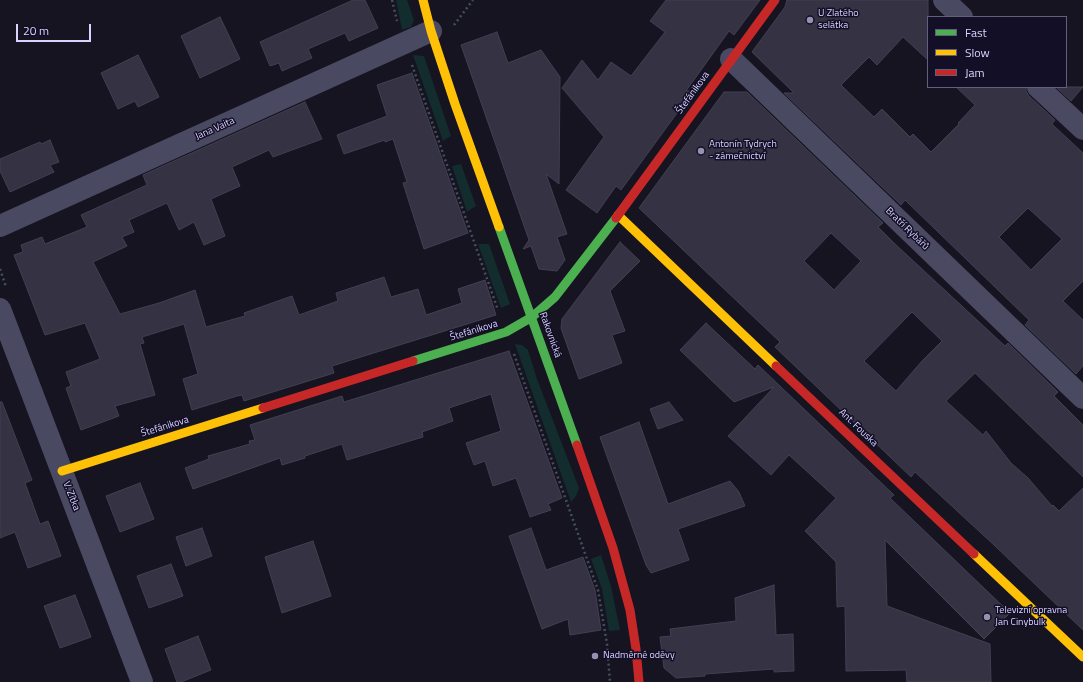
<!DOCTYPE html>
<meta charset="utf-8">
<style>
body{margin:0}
#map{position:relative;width:1083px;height:682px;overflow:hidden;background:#161421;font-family:"Titillium Web",sans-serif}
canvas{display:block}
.legend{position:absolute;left:927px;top:16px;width:140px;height:72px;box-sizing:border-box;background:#130f26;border:1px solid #625e7d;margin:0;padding:5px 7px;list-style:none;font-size:12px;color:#d9d4ff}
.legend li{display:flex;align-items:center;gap:8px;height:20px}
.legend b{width:20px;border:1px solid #625e7d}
.scale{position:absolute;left:16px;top:24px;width:75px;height:18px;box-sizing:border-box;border:2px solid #d9d4ff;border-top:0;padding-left:5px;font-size:12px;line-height:14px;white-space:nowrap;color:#d9d4ff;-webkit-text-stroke:3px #130f26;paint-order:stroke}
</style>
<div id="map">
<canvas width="1083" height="682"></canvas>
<ul class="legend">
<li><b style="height:5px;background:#4caf50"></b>Fast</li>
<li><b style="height:5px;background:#ffc107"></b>Slow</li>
<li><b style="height:5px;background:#c62828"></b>Jam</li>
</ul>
<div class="scale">20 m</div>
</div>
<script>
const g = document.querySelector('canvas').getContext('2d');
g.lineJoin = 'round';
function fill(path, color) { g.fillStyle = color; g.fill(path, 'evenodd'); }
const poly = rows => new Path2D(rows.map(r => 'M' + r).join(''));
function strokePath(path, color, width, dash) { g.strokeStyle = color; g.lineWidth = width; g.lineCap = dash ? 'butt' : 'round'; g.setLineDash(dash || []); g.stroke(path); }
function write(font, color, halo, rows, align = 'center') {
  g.font = font + ' "Titillium Web",sans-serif'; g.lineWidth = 3; g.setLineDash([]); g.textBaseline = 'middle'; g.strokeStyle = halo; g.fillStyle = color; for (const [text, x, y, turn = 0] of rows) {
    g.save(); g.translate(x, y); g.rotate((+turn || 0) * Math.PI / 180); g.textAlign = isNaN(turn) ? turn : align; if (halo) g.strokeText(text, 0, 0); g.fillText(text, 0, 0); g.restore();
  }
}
fill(poly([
 [396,0,407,0,414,20,411,27,402,30],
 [413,55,424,56,451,136,443,141],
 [461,164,476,206,467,212,452,166],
 [478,244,489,244,510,304,501,308],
 [515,344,522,345,528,350,537,379,579,488,576,496,571,502],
 [601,555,611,586,620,630,609,631,602,589,591,559]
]), '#132c2d');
const building = poly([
 [353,0,365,0,378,28,349,41,345,33,308,49,312,58,282,71,279,63,270,66,260,42,353,0],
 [666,0,760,0,734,35,729,31,686,91,693,91,621,190,616,186,597,213,566,190,604,137,562,88,582,60,598,80,611,62,631,76,665,32,650,21,666,0],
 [787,0,928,0,928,60,903,37,877,65,869,57,841,85,874,117,882,109,910,137,913,134,931,152,959,124,958,123,975,105,956,87,1026,87,1026,91,1029,96,1055,120,1052,124,1083,153,1083,281,1063,301,1083,320,1083,366,1076,374,1025,325,1029,320,905,200,901,205,784,93,794,93,752,52,785,7,787,0],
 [1028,208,1062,239,1031,270,999,237,1028,208],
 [220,17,240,59,200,78,181,36,220,17],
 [497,32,508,63,541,50,560,77,559,184,546,174,567,234,557,237,565,260,557,271,539,269,531,246,523,249,529,240,461,45,497,32],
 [138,55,159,97,138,107,135,101,118,109,101,73,138,55],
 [412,73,468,233,424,249,403,183,407,182,393,139,385,142,385,140,344,154,337,135,387,116,377,85,412,73],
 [1056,87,1083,87,1071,101,1056,87],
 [724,92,747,92,883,223,878,227,894,243,1005,346,1008,343,1058,392,1054,396,1083,425,1083,477,975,373,946,401,983,435,986,431,1011,463,1028,478,1052,506,1053,505,1059,511,1083,488,1083,630,994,545,915,472,911,477,775,347,780,342,639,208,724,92],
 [831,233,861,261,834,290,804,261,831,233],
 [912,312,942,341,922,361,896,391,864,361,912,312],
 [305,102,322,139,273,157,269,150,232,167,240,186,211,199,225,236,204,245,194,222,179,230,167,203,129,220,134,232,122,237,127,246,93,262,120,314,159,303,195,290,206,327,245,316,244,313,292,296,299,315,338,301,336,293,384,277,391,297,418,289,426,315,462,303,458,289,485,280,496,315,332,366,334,373,244,401,242,395,237,396,192,410,183,379,198,374,184,324,142,337,144,343,140,344,155,395,115,406,119,416,81,430,66,388,71,386,66,372,100,359,85,323,45,335,14,255,23,252,21,245,42,237,45,244,87,227,81,215,147,185,143,175,305,102],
 [50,140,59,162,50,165,54,172,10,192,0,171,0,159,40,142,41,144,50,140],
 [620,242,640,261,610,291,625,331,612,335,622,363,579,379,561,328,562,319,620,242],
 [706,323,755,369,758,365,894,495,890,498,1010,613,984,639,885,540,887,606,990,644,991,682,907,682,906,670,846,671,845,606,837,607,836,562,805,531,836,498,789,455,771,475,728,436,774,387,734,402,680,350,706,323],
 [509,351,562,498,548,504,551,510,530,517,516,478,493,486,485,461,474,465,466,443,501,431,491,394,449,408,453,421,422,432,423,437,347,460,342,444,305,456,305,458,282,465,280,458,193,489,185,468,209,459,208,456,250,444,249,441,255,440,250,425,342,396,344,402,509,351],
 [0,402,2,402,32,480,25,483,40,524,48,521,61,556,28,568,15,532,0,538,0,402],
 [669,402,683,420,658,429,650,409,669,402],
 [639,422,668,504,730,481,739,492,745,506,678,529,689,560,651,573,646,565,600,437,639,422],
 [140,483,154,519,120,532,106,496,140,483],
 [202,528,212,556,186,566,176,537,202,528],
 [531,528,546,570,583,557,595,590,601,630,570,635,568,619,542,629,509,536,531,528],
 [313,541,331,596,282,613,265,557,313,541],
 [171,564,183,596,149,608,137,576,171,564],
 [774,585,776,635,793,634,794,671,774,672,774,669,705,674,705,676,676,678,664,668,660,637,671,636,670,629,736,621,735,598,774,585],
 [75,595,91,637,60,648,44,606,75,595],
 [198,636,211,670,181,682,177,682,165,649,198,636]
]);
fill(building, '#343243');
strokePath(building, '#433f54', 1);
strokePath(poly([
 [392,0,397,21],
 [454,25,473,0],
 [412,65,498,310],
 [0,269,6,287],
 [514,354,598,590,607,644,610,682]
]), '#44505f', 2.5, [2, 3]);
strokePath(poly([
 [944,0,962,17],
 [731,59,1083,398],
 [1038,87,1083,129],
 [0,226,431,31],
 [0,309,142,682]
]), '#4a4962', 22);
strokePath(poly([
 [499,227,577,445],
 [413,361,506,332,532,317,555,297,616,218]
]), '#4caf50', 9);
strokePath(poly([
 [423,0,431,31,455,104,499,227],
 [618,215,776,366],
 [62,471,263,408],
 [974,554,1083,657]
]), '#ffc107', 9);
strokePath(poly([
 [616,218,775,0],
 [776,366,974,554],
 [263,408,413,361],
 [577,445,613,548,630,610,636,649,639,682]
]), '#c62828', 9);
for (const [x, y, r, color] of [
 [810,20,4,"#9591b1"],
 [701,151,4,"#9591b1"],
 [987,617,4,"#9591b1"],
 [595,656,4,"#9591b1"]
]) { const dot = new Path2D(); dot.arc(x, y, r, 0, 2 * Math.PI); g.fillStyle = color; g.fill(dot); strokePath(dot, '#130f26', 1.5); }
write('10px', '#d9d4ff', '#130f26', [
 ["U Zlatého",818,14],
 ["selátka",818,26],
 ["Antonín Tydrych",709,145],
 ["- zámečnictví",709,157],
 ["Televizní opravna",995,611],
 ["Jan Cinybulk",995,623],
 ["Nadměrné oděvy",603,656]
], 'left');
write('10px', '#d9d4ff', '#130f26', [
 ["Štefánikova",693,93,-54],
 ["Jana Vaita",215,129,-24],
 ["Bratří Rybářů",907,229,44],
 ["Štefánikova",474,331,-17],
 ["Rakovnická",550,335,70],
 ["Štefánikova",165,427,-17],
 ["Ant. Fouska",858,428,44],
 ["V. Zítka",71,496,69]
]);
</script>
